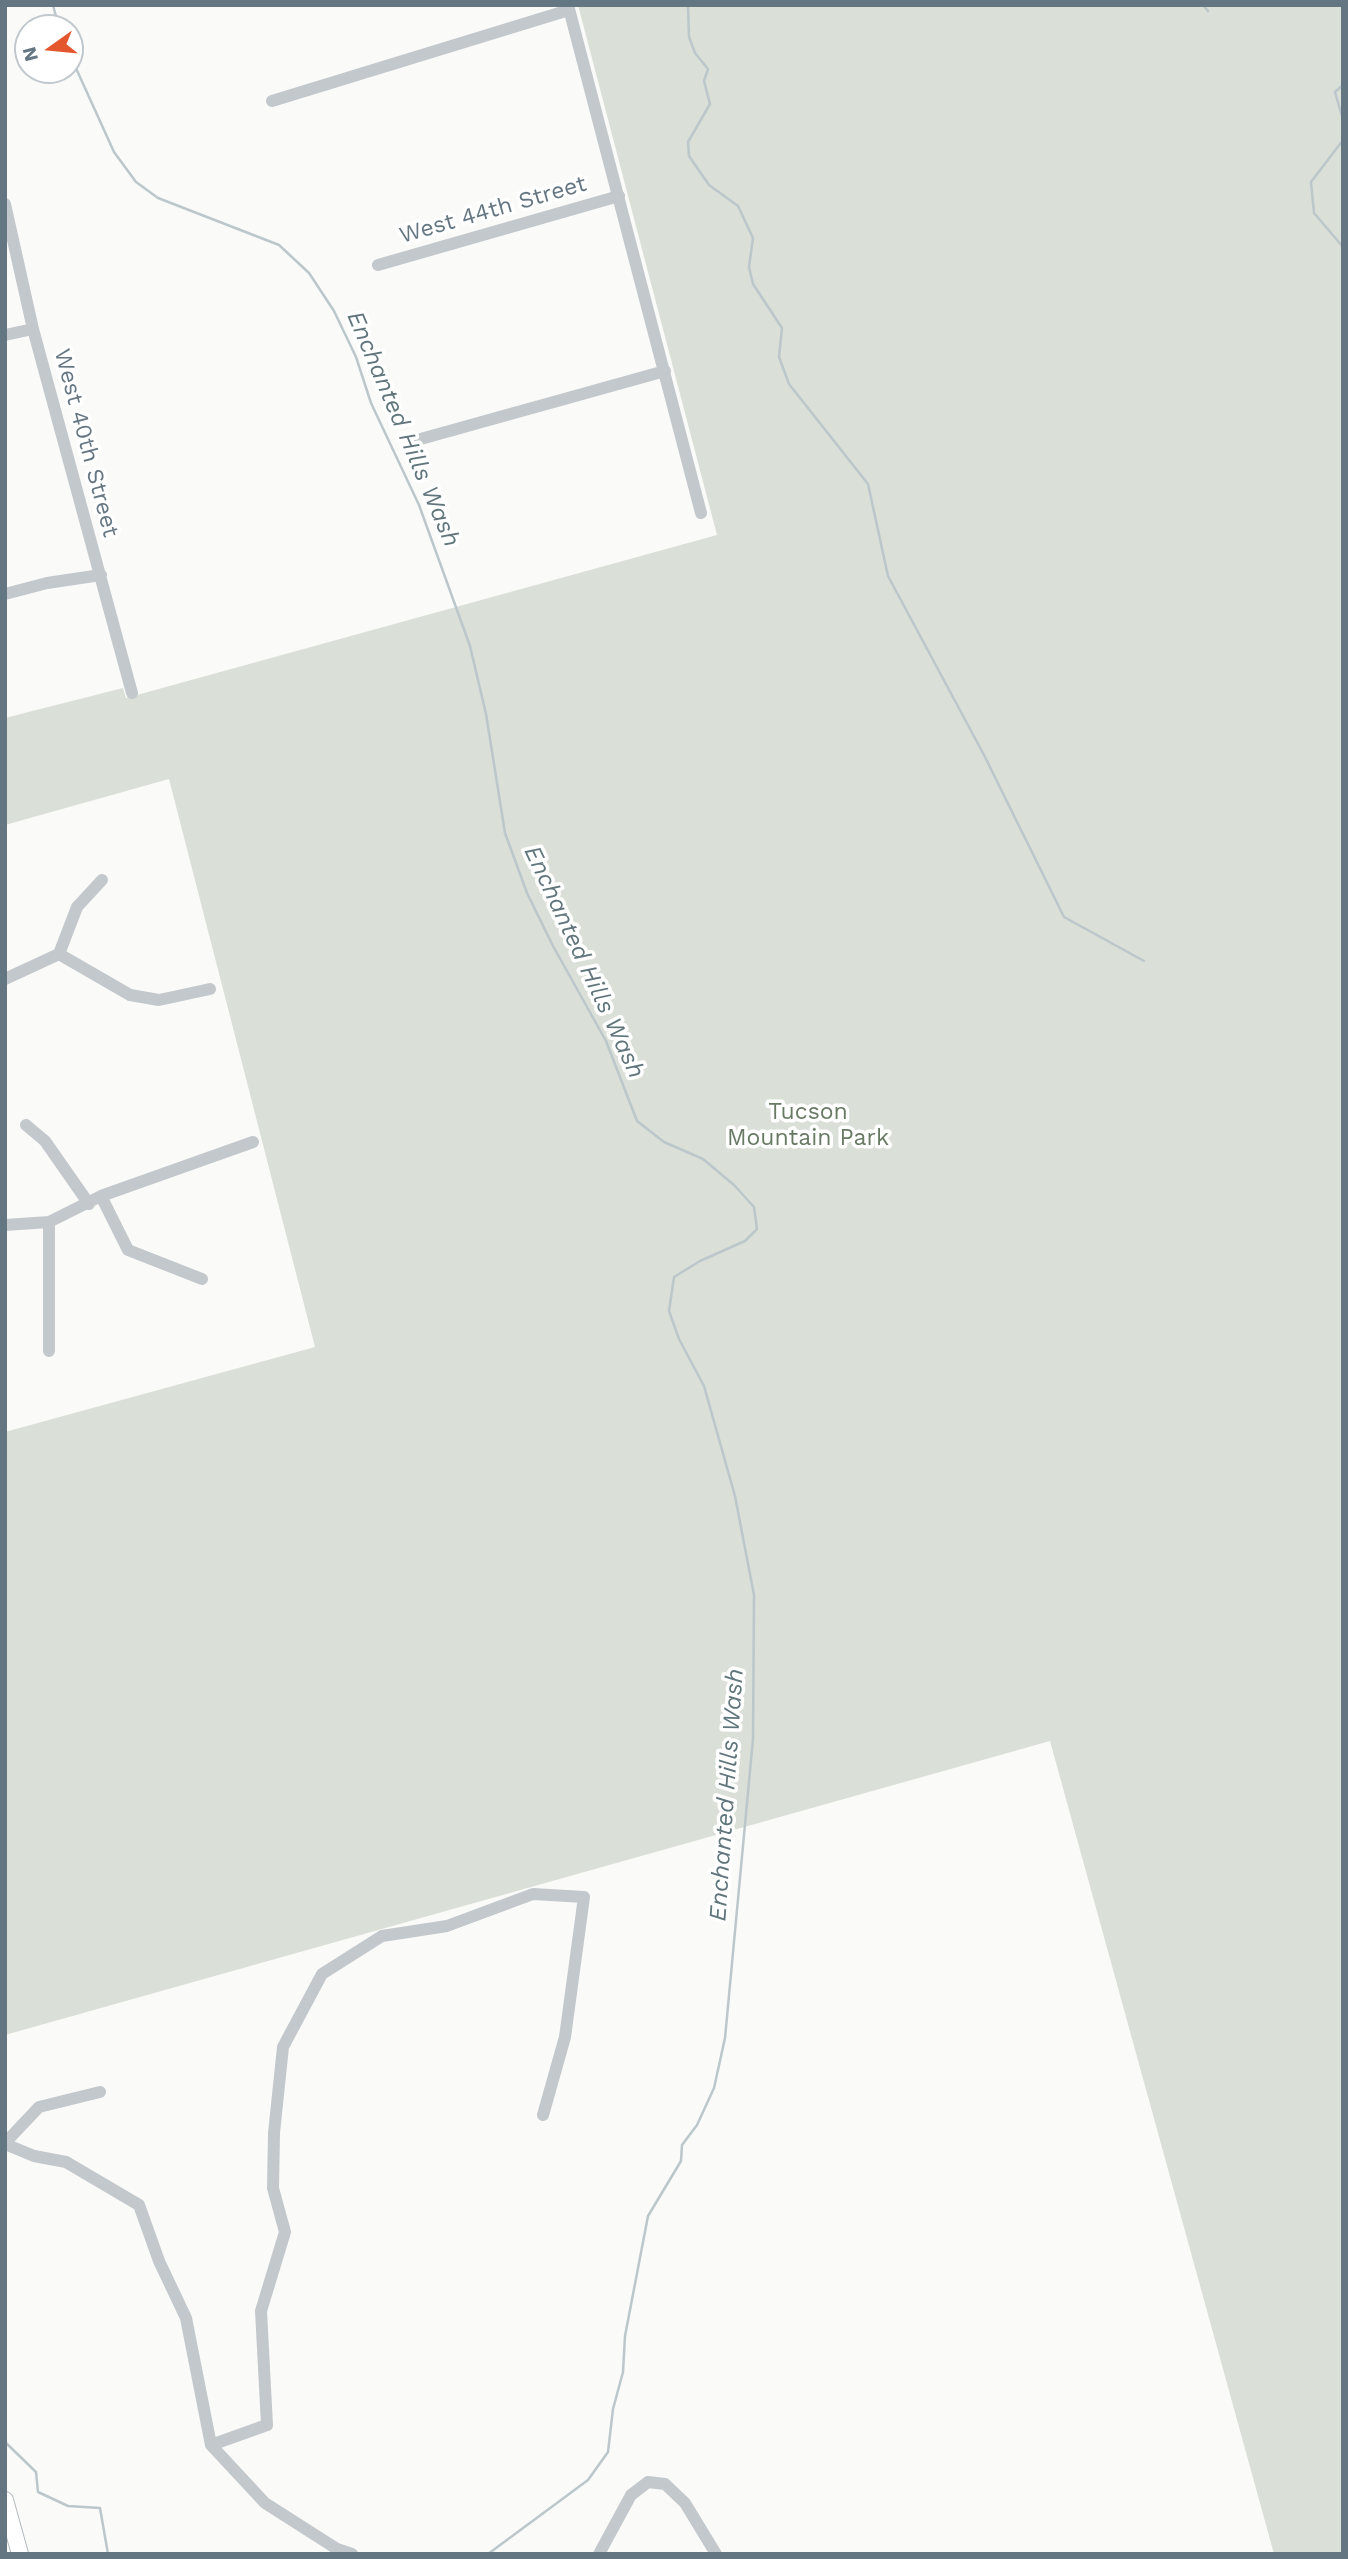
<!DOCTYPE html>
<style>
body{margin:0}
#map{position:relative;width:1348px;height:2559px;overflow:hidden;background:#fafaf8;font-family:"Work Sans",sans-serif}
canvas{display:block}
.frame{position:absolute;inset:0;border:7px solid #657683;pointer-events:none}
.north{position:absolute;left:14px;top:14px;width:70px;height:70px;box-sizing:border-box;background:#fff;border:2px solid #c1c8cd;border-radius:50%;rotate:255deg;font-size:19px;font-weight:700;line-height:28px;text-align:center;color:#657683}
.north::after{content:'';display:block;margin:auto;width:24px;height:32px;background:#e4572e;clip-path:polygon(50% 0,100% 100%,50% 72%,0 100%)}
</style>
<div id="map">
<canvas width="1348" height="2559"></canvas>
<div class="frame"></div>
<div class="north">N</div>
</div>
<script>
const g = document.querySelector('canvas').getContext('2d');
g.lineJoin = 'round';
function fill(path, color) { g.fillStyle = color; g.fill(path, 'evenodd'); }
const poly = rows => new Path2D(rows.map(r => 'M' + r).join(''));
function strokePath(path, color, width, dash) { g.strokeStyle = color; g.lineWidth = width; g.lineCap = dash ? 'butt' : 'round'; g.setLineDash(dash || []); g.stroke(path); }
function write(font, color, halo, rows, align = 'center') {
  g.font = font + ' "Work Sans",sans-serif'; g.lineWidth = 7; g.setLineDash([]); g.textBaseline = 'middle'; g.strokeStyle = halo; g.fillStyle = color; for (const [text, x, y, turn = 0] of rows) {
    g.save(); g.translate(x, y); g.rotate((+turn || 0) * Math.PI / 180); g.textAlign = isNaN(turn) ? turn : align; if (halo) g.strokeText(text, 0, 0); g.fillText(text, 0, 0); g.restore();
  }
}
fill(poly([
 [578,5,1343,5,1343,2554,1274,2554,1050,1741,5,2035,5,1432,315,1347,169,779,5,825,5,718,123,688,126,698,717,535]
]), '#dadfd7');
strokePath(poly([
 [53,5,59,28],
 [688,5,689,37,695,53,708,69,704,81,710,104,688,142,689,156,709,185,738,206,753,238,749,267,753,284,782,328,779,357,789,384,868,484,888,576,984,755,1064,917,1144,961],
 [1203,5,1208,11],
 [70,55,114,152,136,182,158,198,279,245,309,273,334,311,356,357,371,403,419,505,470,646,486,714,505,833,527,893,553,946,606,1041,637,1121,664,1142,703,1159,734,1185,754,1207,757,1229,745,1241,700,1261,674,1277,669,1311,679,1339,704,1386,735,1496,754,1595,753,1739,725,2038,714,2088,697,2125,682,2145,681,2161,648,2216,625,2336,623,2372,613,2409,608,2452,588,2480,488,2554],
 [1343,85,1335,92,1343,120],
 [1343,140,1311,182,1314,213,1343,247],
 [5,2442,36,2472,38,2492,68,2506,100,2508,108,2554],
 [5,2539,6,2554]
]), '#bbc7cb', 2.5);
const secondary = poly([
 [5,2500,20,2554]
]);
strokePath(secondary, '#b3babf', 18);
strokePath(poly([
 [568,5,701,513],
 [272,101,569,10],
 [5,204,33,329,132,693],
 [378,265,619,196],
 [5,335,33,329],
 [417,440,665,371],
 [5,594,47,583,101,575],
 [59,954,77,907,102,880],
 [5,979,59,954,130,995,159,1000,210,989],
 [26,1125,45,1141,89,1204],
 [101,1196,128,1250,202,1279],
 [5,1225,49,1222,101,1196,253,1142],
 [49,1351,49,1222],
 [5,2143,39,2107,100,2092],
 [5,2144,34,2156,66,2162,139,2205,159,2261,186,2318,211,2445,265,2503,337,2549,352,2554],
 [211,2445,267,2425,261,2311,285,2232,273,2188,274,2133,283,2047,322,1974,382,1936,447,1926,533,1894,584,1897,565,2037,543,2115],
 [599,2554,631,2495,648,2482,665,2484,685,2503,716,2554]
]), '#c3c8cc', 12);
strokePath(secondary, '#fff', 16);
write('23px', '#657683', '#fff', [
 ["West 44th Street",493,210,-16],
 ["West 40th Street",86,443,75]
]);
write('23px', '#687a64', '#fff', [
 ["Tucson",808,1112],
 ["Mountain Park",808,1138]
]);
write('italic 24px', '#60757c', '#fff', [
 ["Enchanted Hills Wash",403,429,67],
 ["Enchanted Hills Wash",584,962,65],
 ["Enchanted Hills Wash",727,1795,-86]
]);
</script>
